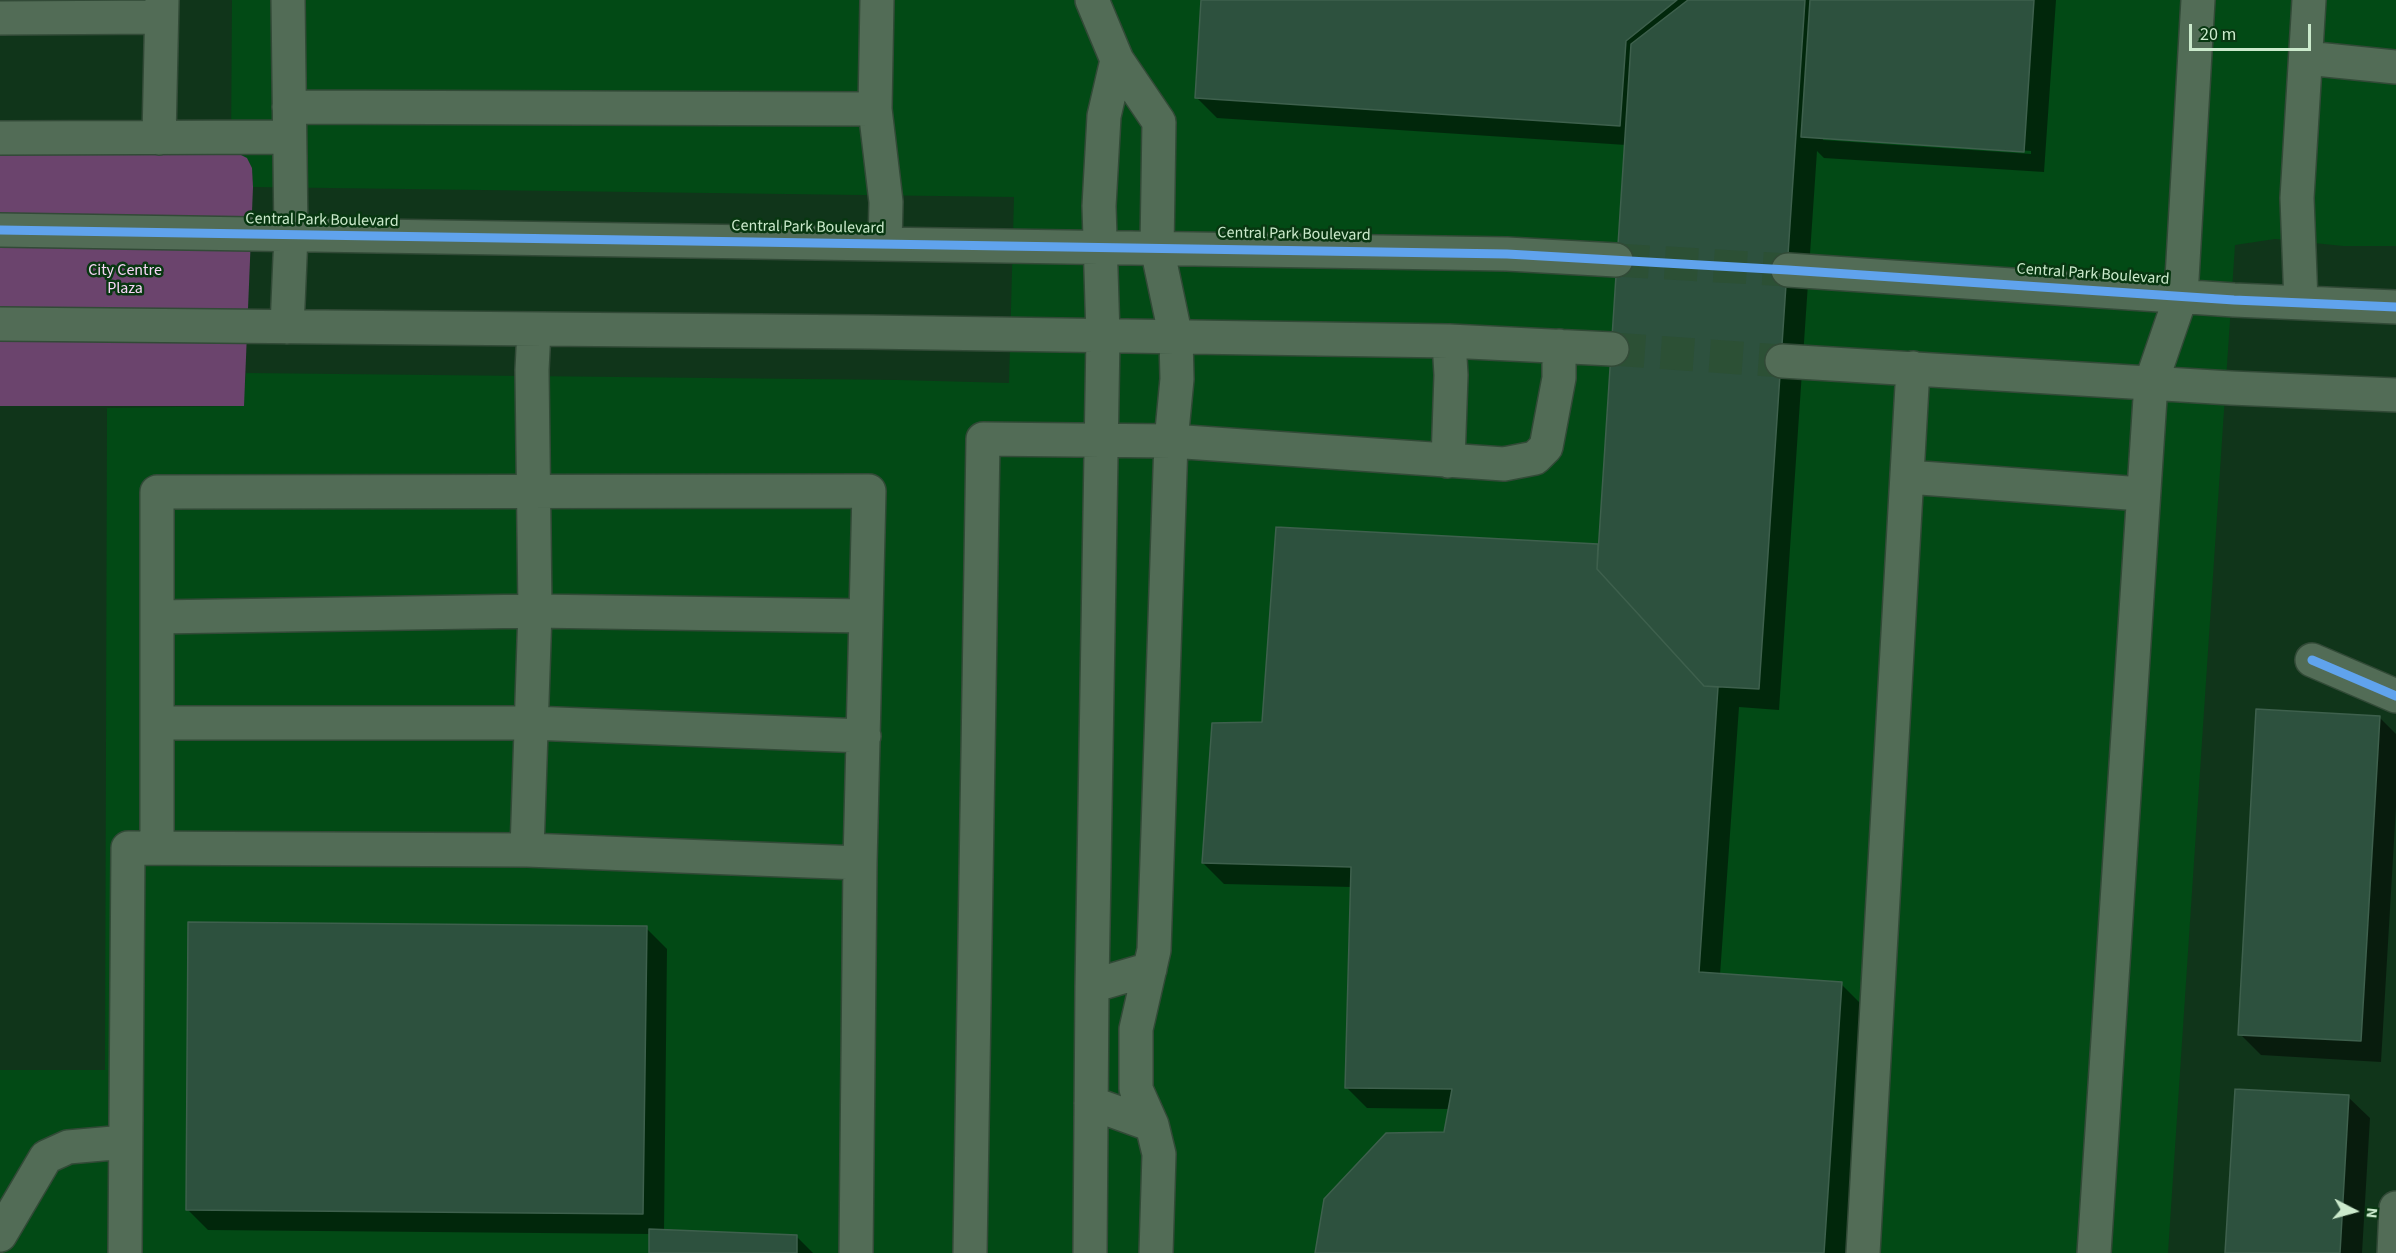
<!DOCTYPE html>
<style>
body{margin:0}
#map{position:relative;width:2396px;height:1253px;overflow:hidden;background:#10351a;font-family:"Source Sans 3",sans-serif}
canvas{display:block}
.north{position:absolute;left:2324px;top:1181px;width:60px;height:60px;-webkit-text-stroke:4px #083711;paint-order:stroke;rotate:96deg;font-size:16px;font-weight:700;line-height:24px;text-align:center;color:#cbeacc}
.north::after{content:'';display:block;margin:auto;width:21px;height:27px;background:#cbeacc;clip-path:polygon(50% 0,100% 100%,50% 72%,0 100%)}
.scale{position:absolute;left:2189px;top:24px;width:122px;height:27px;box-sizing:border-box;border:3px solid #cbeacc;border-top:0;padding-left:8px;font-size:18px;line-height:21px;white-space:nowrap;color:#cbeacc;-webkit-text-stroke:4px #083711;paint-order:stroke}
</style>
<div id="map">
<canvas width="2396" height="1253"></canvas>
<div class="north">N</div>
<div class="scale">20 m</div>
</div>
<script>
const g = document.querySelector('canvas').getContext('2d');
g.lineJoin = 'round';
function fill(path, color) { g.fillStyle = color; g.fill(path, 'evenodd'); }
const poly = rows => new Path2D(rows.map(r => 'M' + r).join(''));
function strokePath(path, color, width, dash) { g.strokeStyle = color; g.lineWidth = width; g.lineCap = dash ? 'butt' : 'round'; g.setLineDash(dash || []); g.stroke(path); }
function write(font, color, halo, rows, align = 'center') {
  g.font = font + ' "Source Sans 3",sans-serif'; g.lineWidth = 5; g.setLineDash([]); g.textBaseline = 'middle'; g.strokeStyle = halo; g.fillStyle = color; for (const [text, x, y, turn = 0] of rows) {
    g.save(); g.translate(x, y); g.rotate((+turn || 0) * Math.PI / 180); g.textAlign = isNaN(turn) ? turn : align; if (halo) g.strokeText(text, 0, 0); g.fillText(text, 0, 0); g.restore();
  }
}
fill(poly([
 [232,0,2396,0,2396,246,2343,246,2275,239,2235,245,2168,1253,0,1253,0,1070,105,1070,107,408,243,406,246,373,898,380,1009,383,1014,197,253,187,252,168,231,150]
]), '#024a15');
fill(poly([
 [0,148,231,150,247,158,252,168,253,187,244,406,0,406]
]), '#6b446d');
fill(poly([
 [1203,0,2056,0,2044,172,1824,158,1817,151,1779,710,1739,707,1720,975,1841,984,1862,1005,1846,1253,1317,1253,1445,1133,1450,1109,1367,1108,1346,1087,1352,887,1224,884,1203,863,1264,724,1278,529,1599,546,1626,145,1217,118,1196,97],
 [1823,137,2031,151,2031,154,1823,140],
 [2379,717,2396,734,2396,807,2381,1062,2261,1055,2240,1034],
 [646,928,667,949,664,1231,796,1236,813,1253,650,1253,651,1234,208,1230,187,1209],
 [2348,1097,2370,1118,2362,1253,2227,1253]
]), '#0007');
const building = poly([
 [1201,0,1677,0,1626,41,1620,126,1195,98,1201,0],
 [1688,0,1805,0,1759,689,1704,686,1597,569,1631,44,1688,0],
 [1810,0,2034,0,2024,152,1801,137,1810,0],
 [1276,527,1598,544,1597,569,1704,686,1718,687,1699,972,1842,982,1824,1253,1315,1253,1324,1199,1386,1133,1444,1132,1452,1089,1345,1088,1351,867,1202,863,1212,723,1262,722,1276,527],
 [2256,709,2380,716,2361,1041,2238,1035,2256,709],
 [188,922,647,926,643,1214,186,1210,188,922],
 [2235,1089,2349,1095,2340,1253,2225,1253,2235,1089],
 [649,1229,797,1235,797,1253,649,1253,649,1229]
]);
fill(building, '#2d513e');
strokePath(building, '#3e604d', 1.5);
strokePath(poly([
 [1616,260,1788,270],
 [1612,349,1782,361]
]), '#2c5035', 33, [33, 16]);
const minor = poly([
 [877,0,875,109,886,202,885,244],
 [1092,0,1117,60,1159,122,1157,248,1176,338,1177,379,1171,441,1154,950,1136,1029,1136,1089,1152,1125,1159,1154,1156,1253],
 [0,18,161,17],
 [2306,58,2396,67],
 [289,107,875,109],
 [0,138,289,137],
 [159,138,162,0],
 [0,230,1507,254,1616,260],
 [1788,270,2234,300,2396,307],
 [2301,303,2297,198,2309,0],
 [0,324,868,332,1449,341,1612,349],
 [287,327,291,235,288,0],
 [1782,361,2231,388,2396,395],
 [1448,461,1451,375,1449,341],
 [1907,477,2142,494],
 [157,617,535,611,866,616],
 [2312,660,2396,696],
 [157,723,531,723,864,736],
 [157,848,157,492,869,491,860,863],
 [527,850,860,863,856,1253],
 [1092,986,1150,969],
 [1091,1103,1152,1125],
 [0,1235,46,1157,68,1147,125,1142],
 [125,1253,128,848,527,850,535,611,532,370,534,329],
 [970,1253,983,439,1171,441,1504,464,1535,458,1546,447,1559,378,1559,346],
 [1090,1253,1092,986,1103,336,1099,206,1104,116,1117,60],
 [1863,1253,1913,368],
 [2094,1253,2151,383,2181,296,2198,0],
 [2394,1253,2396,1208]
]);
strokePath(minor, '#324a37', 36);
strokePath(minor, '#526c56', 33);
strokePath(poly([
 [0,230,1507,254,1788,270,2234,300,2396,307],
 [2312,660,2396,696]
]), '#60a3ed', 9);
write('16px', '#cbeacc', '#083711', [
 ["Central Park Boulevard",322,221,1],
 ["Central Park Boulevard",808,228,1],
 ["Central Park Boulevard",1294,235,1],
 ["Central Park Boulevard",2093,275,4]
]);
write('16px', '#f9d7f9', '#083711', [
 ["City Centre",125,271],
 ["Plaza",125,289]
]);
</script>
